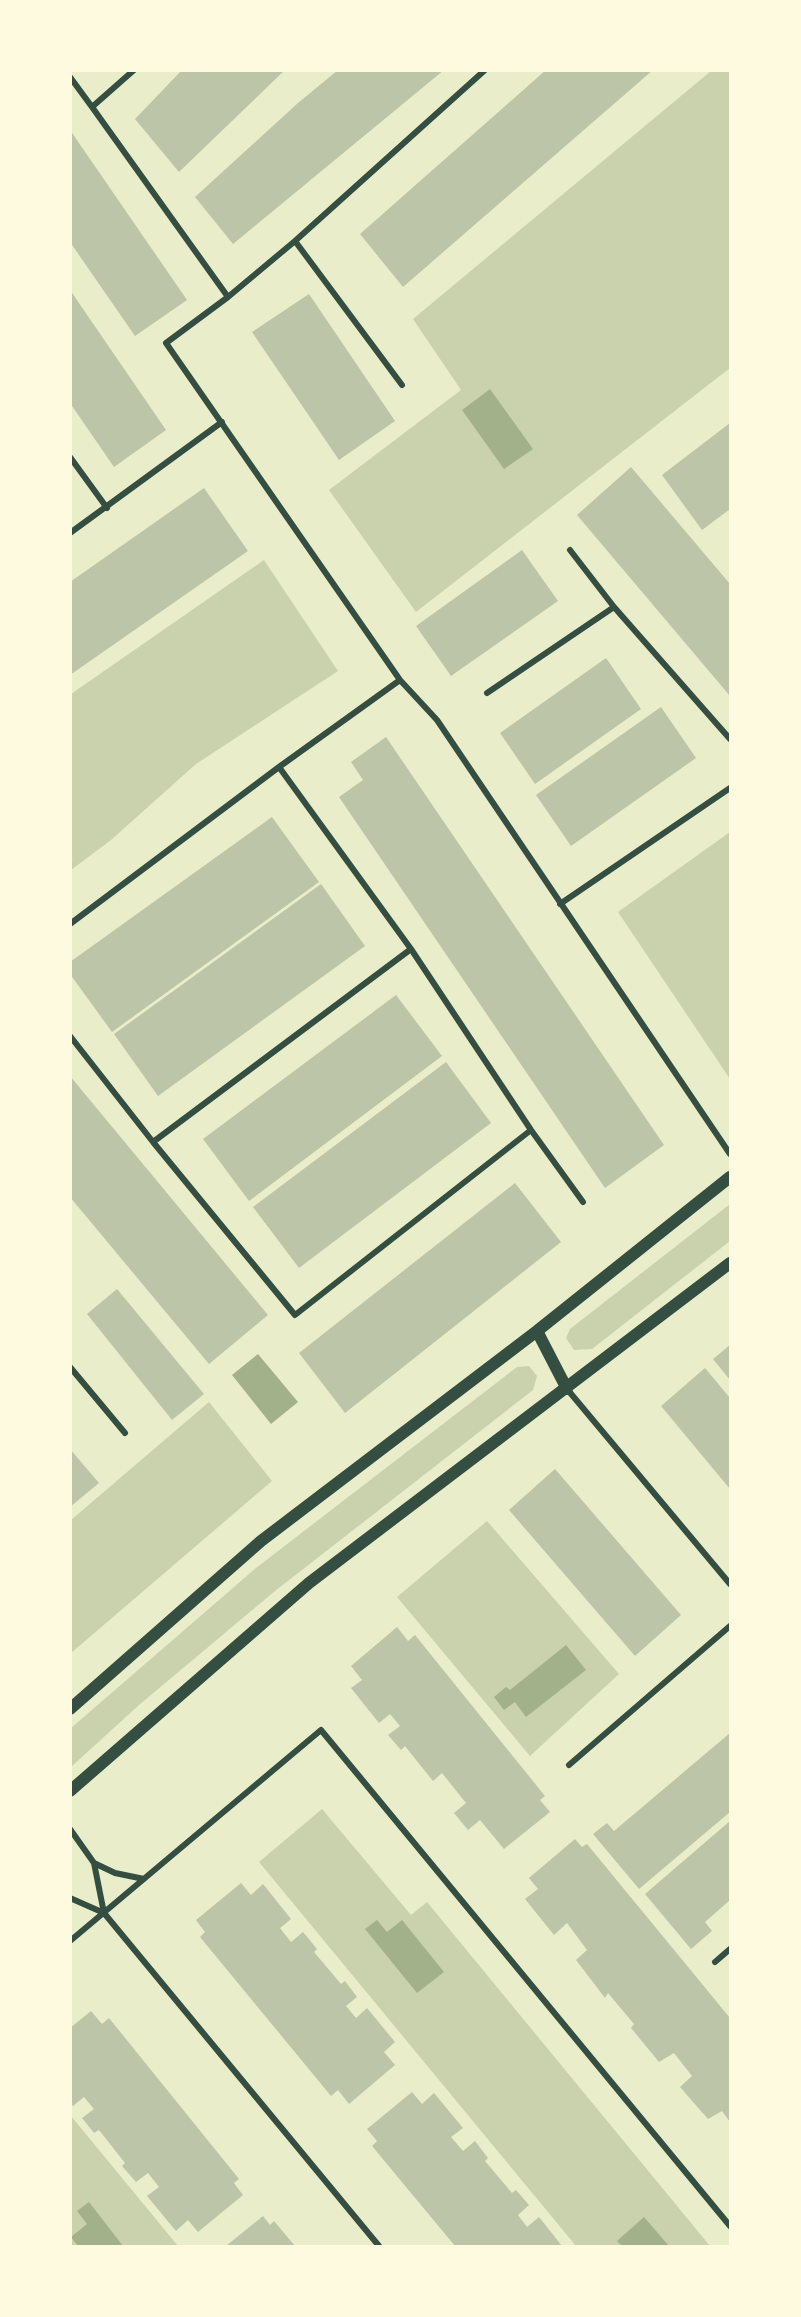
<!DOCTYPE html>
<style>
body{margin:0}
#map{position:relative;width:801px;height:2317px;overflow:hidden;background:#e9edc9;font-family:Barlow,sans-serif}
canvas{display:block}
.frame{position:absolute;inset:0;border:72px solid #fefae0;pointer-events:none}
</style>
<div id="map">
<canvas width="801" height="2317"></canvas>
<div class="frame"></div>
</div>
<script>
const g = document.querySelector('canvas').getContext('2d');
g.lineJoin = 'round';
function fill(path, color) { g.fillStyle = color; g.fill(path, 'evenodd'); }
const poly = rows => new Path2D(rows.map(r => 'M' + r).join(''));
function strokePath(path, color, width, dash) { g.strokeStyle = color; g.lineWidth = width; g.lineCap = dash ? 'butt' : 'round'; g.setLineDash(dash || []); g.stroke(path); }
fill(poly([
 [711,71,730,71,730,368,416,612,329,490,461,390,413,319],
 [264,560,338,671,196,764,111,840,71,870,71,694],
 [730,832,730,1079,618,912],
 [730,1204,730,1241,592,1349,574,1350,566,1338,570,1329],
 [529,1366,537,1376,533,1390,275,1591,139,1705,71,1767,71,1728,256,1568,517,1367],
 [209,1402,272,1481,71,1653,71,1520],
 [487,1521,619,1674,530,1756,397,1597],
 [322,1809,411,1915,427,1902,710,2246,576,2246,259,1862],
 [71,2116,178,2246,71,2246]
]), '#cad2ad');
fill(poly([
 [490,389,533,449,504,469,462,410],
 [258,1354,298,1402,271,1424,232,1375],
 [566,1645,586,1670,526,1717,515,1702,504,1710,494,1697,506,1687,510,1690],
 [377,1920,387,1932,402,1920,444,1972,417,1993,365,1929],
 [89,2202,123,2246,78,2246,71,2237,87,2224,77,2211],
 [644,2217,669,2246,622,2246,617,2241]
]), '#a3b18a');
fill(poly([
 [182,70,285,70,179,172,135,119],
 [338,70,444,70,233,244,195,197,298,103],
 [546,70,653,70,403,287,360,234],
 [70,130,187,300,135,336,70,242],
 [70,290,166,430,114,467,70,403],
 [309,294,395,421,339,460,252,332],
 [730,423,730,509,702,530,662,475],
 [631,467,730,584,730,696,577,515],
 [204,488,248,551,70,675,70,582],
 [522,550,558,601,451,676,416,626],
 [606,658,641,709,535,784,500,733],
 [661,707,696,758,571,846,536,795],
 [386,737,664,1145,605,1188,339,797,363,780,351,762],
 [272,817,319,882,112,1032,70,974,70,962],
 [321,884,365,946,158,1096,114,1034],
 [396,995,442,1056,249,1201,203,1139],
 [446,1062,491,1123,299,1268,253,1207],
 [70,1076,268,1315,209,1364,70,1197],
 [515,1183,561,1242,345,1413,299,1353],
 [117,1289,204,1394,172,1420,87,1314],
 [730,1345,730,1380,713,1359],
 [705,1368,730,1398,730,1489,661,1406],
 [70,1449,99,1483,70,1507],
 [555,1469,681,1615,635,1656,509,1510],
 [397,1627,408,1641,415,1635,545,1796,540,1800,550,1812,504,1849,480,1820,468,1830,454,1813,466,1803,442,1773,433,1781,405,1746,401,1750,388,1735,400,1726,390,1714,379,1723,351,1688,362,1680,351,1666],
 [730,1733,730,1812,639,1889,593,1834,607,1823,614,1831],
 [730,1821,730,1900,705,1922,712,1931,691,1949,645,1894],
 [575,1839,582,1847,587,1844,730,2018,730,2122,722,2111,708,2119,680,2087,692,2076,674,2053,659,2062,631,2028,634,2024,608,1993,605,1998,576,1960,587,1950,567,1923,554,1935,525,1899,538,1889,529,1878],
 [241,1883,251,1895,263,1884,291,1919,280,1928,291,1942,303,1932,317,1949,314,1952,341,1984,345,1981,357,1997,346,2006,356,2018,367,2008,395,2042,384,2052,395,2065,349,2104,338,2090,331,2096,200,1937,205,1932,196,1920],
 [91,2011,102,2024,109,2018,239,2179,234,2183,243,2195,198,2232,188,2220,176,2231,147,2196,159,2187,148,2173,136,2182,122,2166,125,2163,99,2130,94,2133,82,2118,94,2109,84,2097,73,2106,70,2103,70,2028],
 [412,2092,422,2104,434,2093,463,2128,451,2137,463,2151,475,2141,488,2158,485,2161,512,2193,516,2190,529,2205,518,2215,527,2227,539,2217,562,2246,455,2246,372,2146,377,2141,367,2129],
 [263,2216,270,2225,274,2221,295,2246,226,2246]
]), '#bcc5a7');
strokePath(poly([
 [134,70,92,107,228,297],
 [485,70,295,241,228,297,166,343,400,680,437,720,730,1154],
 [70,77,92,107],
 [295,241,402,385],
 [70,457,107,508],
 [70,533,222,422],
 [570,550,614,607,730,739],
 [487,693,614,607],
 [279,767,411,949,531,1130,583,1202],
 [560,904,730,788],
 [70,924,279,767,400,680],
 [70,1036,153,1142,295,1315,531,1130],
 [153,1142,411,949],
 [70,1367,125,1433],
 [567,1389,730,1584],
 [569,1765,730,1626],
 [70,1829,94,1863,104,1913],
 [94,1863,115,1873,144,1879],
 [70,1898,104,1913,379,2246],
 [70,1941,321,1730,730,2226],
 [715,1962,730,1949]
]), '#344e41', 6);
strokePath(poly([
 [537,1331,567,1389],
 [70,1709,261,1541,537,1331,730,1177],
 [70,1791,309,1583,730,1263]
]), '#344e41', 12);
</script>
